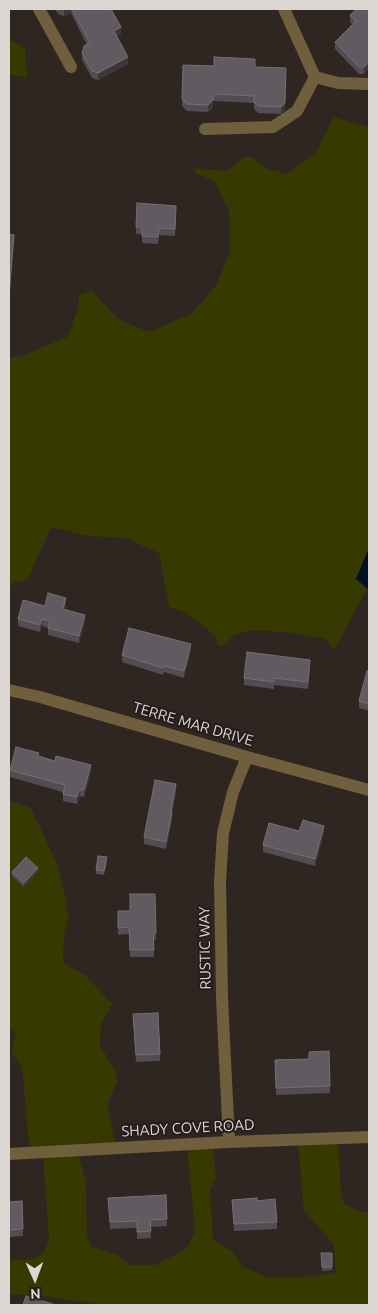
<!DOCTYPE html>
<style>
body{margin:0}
#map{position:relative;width:378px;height:1314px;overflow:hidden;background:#2f2622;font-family:Ubuntu,sans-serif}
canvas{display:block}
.frame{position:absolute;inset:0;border:10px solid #ddd7d4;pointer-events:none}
.north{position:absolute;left:10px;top:1254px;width:50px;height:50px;-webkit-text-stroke:4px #251d19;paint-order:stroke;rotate:178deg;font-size:14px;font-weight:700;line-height:20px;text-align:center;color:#ddd7d4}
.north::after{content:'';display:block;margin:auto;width:18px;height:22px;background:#ddd7d4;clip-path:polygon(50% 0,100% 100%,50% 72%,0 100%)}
</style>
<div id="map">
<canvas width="378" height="1314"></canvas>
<div class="frame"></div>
<div class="north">N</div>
</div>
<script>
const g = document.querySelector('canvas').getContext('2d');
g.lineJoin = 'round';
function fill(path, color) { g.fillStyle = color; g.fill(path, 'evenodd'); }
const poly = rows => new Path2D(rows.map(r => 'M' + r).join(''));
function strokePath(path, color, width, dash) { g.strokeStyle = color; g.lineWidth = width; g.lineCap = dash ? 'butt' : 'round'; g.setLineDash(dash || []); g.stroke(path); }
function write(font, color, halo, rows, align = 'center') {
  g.font = font + ' Ubuntu,sans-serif'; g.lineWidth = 4; g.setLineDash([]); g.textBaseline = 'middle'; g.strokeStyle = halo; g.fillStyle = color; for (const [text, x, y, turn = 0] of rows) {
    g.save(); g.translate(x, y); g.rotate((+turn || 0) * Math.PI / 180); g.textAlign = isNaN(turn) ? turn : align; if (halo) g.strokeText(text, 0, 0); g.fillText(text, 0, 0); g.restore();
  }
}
fill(poly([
 [9,39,25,48,27,78,9,74],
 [334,117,369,127,369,548,356,579,367,589,334,650,326,639,295,633,255,630,235,634,223,646,218,645,215,635,185,613,169,607,159,553,125,538,88,536,51,527,28,579,13,583,9,587,9,357,20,357,67,337,78,309,79,295,92,291,118,319,149,332,191,314,216,286,230,252,229,212,215,181,195,173,196,168,224,171,233,167,244,157,252,157,268,169,287,174,316,153],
 [9,801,31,808,57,864,66,899,68,919,64,937,63,962,86,976,112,1004,101,1025,100,1046,114,1068,117,1082,107,1105,117,1149,78,1153,86,1182,87,1236,91,1246,117,1255,131,1265,156,1265,187,1248,195,1231,187,1148,213,1146,216,1177,210,1191,213,1240,232,1251,243,1267,267,1277,299,1278,336,1272,333,1243,304,1211,298,1143,338,1140,341,1196,344,1203,360,1212,369,1213,369,1305,103,1305,37,1295,9,1294,9,1261,33,1259,45,1251,49,1238,43,1157,30,1152,22,1067,11,1052,16,1034,9,1028]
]), '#363900');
fill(poly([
 [369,548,369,590,356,579]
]), '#011024');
strokePath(poly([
 [39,9,71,67],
 [284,9,315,77],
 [205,129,273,127,297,111,315,77,338,83,369,84],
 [9,690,40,697,247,757,369,790],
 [229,1142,222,998,220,881,223,833,233,792,247,757],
 [9,1154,229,1142,369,1137]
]), '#6f5f3c', 12);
fill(poly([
 [55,9,111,9,121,34,116,36,128,64,98,80,92,78,82,60,82,53,87,45,71,13,64,16,58,14],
 [369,9,364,74,359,74,335,49,335,42,353,25,350,22,350,15],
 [183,65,255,67,285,110,281,114,258,113,254,109,254,103,213,101,213,107,208,112,187,111,182,106],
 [176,213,175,236,159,235,158,244,142,243,142,234,136,234,136,227],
 [66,605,65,609,85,622,79,643,48,635,48,628,42,626,40,632,18,626,18,619,45,606],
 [191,651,184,678,164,672,163,675,122,662,122,655],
 [310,667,308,689,274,685,274,689,244,685,244,678],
 [369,671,369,711,359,708,359,701],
 [39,756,91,772,84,797,80,796,77,804,63,801,63,792,10,777,10,770],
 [176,791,172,812,172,819,166,849,144,844,144,837],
 [299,831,324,833,315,866,263,852,263,845],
 [369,859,369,871,368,871,368,864],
 [107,861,104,875,96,874,96,870],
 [38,871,24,887,12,876,12,872],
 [155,894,156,940,154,940,154,957,130,957,129,934,118,935,118,911,130,911],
 [133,1014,160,1054,160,1061,136,1062],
 [329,1051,330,1093,276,1095,275,1060,309,1059],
 [166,1195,167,1226,151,1227,151,1238,137,1239,137,1228,110,1229,108,1198],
 [232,1200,257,1201,277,1222,277,1229,234,1231],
 [22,1201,23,1236,9,1237,9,1202],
 [321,1253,332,1253,332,1270,322,1271]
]), '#524c53');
fill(poly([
 [64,9,71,9,71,13,64,16],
 [121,27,121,34,114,38,114,31],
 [128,57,128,64,98,80,98,73],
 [369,62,369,69,364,74,364,67],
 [286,68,285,110,281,114,281,107],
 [213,94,213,107,208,112,208,105],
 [14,235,14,242,9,303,9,296],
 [66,598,66,605,63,616,63,609],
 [85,615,85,622,79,643,79,636],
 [42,619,42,626,40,632,40,625],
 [191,644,191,651,184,678,184,671],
 [310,660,310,667,308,689,308,682],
 [91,765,91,772,84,797,84,790],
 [176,784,176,791,171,819,171,812],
 [80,789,80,796,77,804,77,797],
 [172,812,172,819,166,849,166,842],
 [324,826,324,833,315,866,315,859],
 [38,868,38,871,24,887,24,883]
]), '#3e3739');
const building = poly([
 [72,9,111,9,121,27,114,31,128,57,98,73,92,71,82,53,84,46,90,43,72,9],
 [357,9,369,9,369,62,364,67,359,67,335,42,356,21,350,15,357,9],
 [214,57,255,59,255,67,286,68,285,103,281,107,258,106,254,102,254,96,213,94,213,100,208,105,187,104,182,99,183,65,214,66,214,57],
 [137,203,176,206,175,229,159,228,158,237,142,236,142,227,136,227,137,203],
 [9,234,14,235,9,296,9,234],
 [48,593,66,598,63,609,85,615,79,636,48,628,50,621,42,619,40,625,18,619,23,600,45,606,48,593],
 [129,628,191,644,184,671,164,666,163,668,122,655,129,628],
 [247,652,310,660,308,682,274,678,274,682,244,678,247,652],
 [367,671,369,671,369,704,359,701,367,671],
 [16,747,39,753,38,756,55,761,56,756,91,765,84,790,80,789,77,797,63,794,65,785,10,770,16,747],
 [155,780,176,784,171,812,172,812,166,842,144,837,155,780],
 [303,820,324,826,315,859,263,845,269,823,299,831,303,820],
 [98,856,107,857,104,871,96,870,98,856],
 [26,857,38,868,24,883,12,872,26,857],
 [130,894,155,894,156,933,153,933,154,950,130,950,129,927,118,928,118,911,130,911,130,894],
 [158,1013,160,1054,136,1055,133,1014,158,1013],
 [329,1051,330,1086,276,1088,275,1060,309,1059,309,1052,329,1051],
 [166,1195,167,1219,150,1220,151,1231,137,1232,137,1221,110,1222,108,1198,166,1195],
 [257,1198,257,1201,275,1199,277,1222,234,1224,232,1200,257,1198],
 [22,1201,23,1229,9,1230,9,1202,22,1201],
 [321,1253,332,1253,332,1267,322,1267,321,1253],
 [26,1296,56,1305,23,1305,26,1296]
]);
fill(building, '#615b61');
strokePath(building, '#756f73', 1);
write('15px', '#ddd7d4', '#251d19', [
 ["TERRE MAR DRIVE",193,724,16],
 ["RUSTIC WAY",205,948,-91],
 ["SHADY COVE ROAD",188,1128,-3]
]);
</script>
